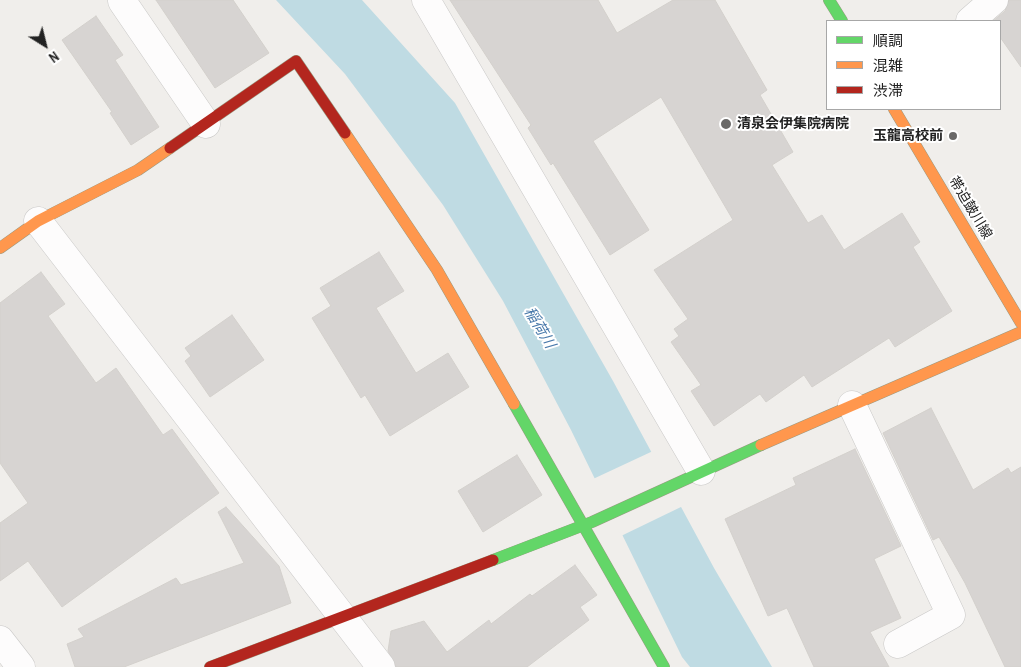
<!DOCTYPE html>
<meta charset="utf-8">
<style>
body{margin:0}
#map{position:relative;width:1021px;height:667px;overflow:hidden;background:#f0eeeb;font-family:"Archivo Narrow","Noto Sans JP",sans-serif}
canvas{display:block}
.legend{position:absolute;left:826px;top:20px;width:175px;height:90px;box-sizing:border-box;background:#fff;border:1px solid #a7a7a7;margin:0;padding:6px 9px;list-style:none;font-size:15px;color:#222}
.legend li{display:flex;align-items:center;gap:10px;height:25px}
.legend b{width:25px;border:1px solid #a7a7a7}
.north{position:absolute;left:20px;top:20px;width:50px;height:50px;-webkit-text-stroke:4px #fff;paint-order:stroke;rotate:144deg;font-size:14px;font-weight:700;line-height:20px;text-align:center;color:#222}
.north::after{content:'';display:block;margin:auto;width:18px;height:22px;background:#222;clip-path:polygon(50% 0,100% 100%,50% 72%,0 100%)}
</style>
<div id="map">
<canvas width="1021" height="667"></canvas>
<ul class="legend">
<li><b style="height:6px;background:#63d668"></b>順調</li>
<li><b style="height:6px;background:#ff974d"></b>混雑</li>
<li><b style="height:6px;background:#b3261e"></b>渋滞</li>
</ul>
<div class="north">N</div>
</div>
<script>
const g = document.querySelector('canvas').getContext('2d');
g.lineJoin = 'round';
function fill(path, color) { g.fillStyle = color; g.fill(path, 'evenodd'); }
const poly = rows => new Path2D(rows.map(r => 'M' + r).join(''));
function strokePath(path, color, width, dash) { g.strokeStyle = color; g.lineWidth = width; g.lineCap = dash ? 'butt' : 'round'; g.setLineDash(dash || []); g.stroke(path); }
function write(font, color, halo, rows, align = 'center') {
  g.font = font + ' "Archivo Narrow","Noto Sans JP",sans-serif'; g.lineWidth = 4; g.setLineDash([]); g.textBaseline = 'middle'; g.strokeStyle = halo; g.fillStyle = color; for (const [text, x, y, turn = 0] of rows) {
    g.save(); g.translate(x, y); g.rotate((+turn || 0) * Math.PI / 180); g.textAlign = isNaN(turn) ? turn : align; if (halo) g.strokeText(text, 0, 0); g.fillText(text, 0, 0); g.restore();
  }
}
fill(poly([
 [276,0,362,0,455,103,613,381,714,568,772,667,690,667,682,657,571,430,503,301,443,205,345,74]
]), '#bfdbe3');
fill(poly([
 [653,451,683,506,621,536,593,479]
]), '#f0eeeb');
const building = poly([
 [156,0,233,0,269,53,215,88,156,0],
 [450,0,598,0,617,33,673,0,715,0,767,90,760,95,793,152,772,165,808,223,822,215,844,250,902,213,920,242,913,247,952,311,895,347,889,338,812,387,804,375,766,402,760,394,714,426,691,391,701,385,671,342,679,336,674,329,688,319,654,270,733,220,661,97,593,141,649,230,610,255,553,163,551,165,528,128,531,125,450,0],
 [1009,0,1021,0,1021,67,1000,37,1000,21,993,21,1005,11,1009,0],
 [96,16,123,55,115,60,159,127,131,145,110,113,112,112,62,40,96,16],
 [379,252,404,291,376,308,416,373,448,353,469,387,390,436,365,395,361,398,312,318,331,306,320,288,379,252],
 [41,272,65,304,48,316,96,383,116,368,163,435,172,429,219,493,62,607,28,561,0,581,0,523,28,503,0,463,0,303,41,272],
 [232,315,264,360,210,397,185,361,191,356,185,348,232,315],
 [931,408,973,490,1008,468,1011,473,1021,467,1021,667,1005,667,965,583,939,537,933,540,883,433,931,408],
 [855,449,901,546,874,559,901,618,870,632,889,667,814,667,787,608,768,616,725,519,796,485,793,478,855,449],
 [517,455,542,495,483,532,458,491,517,455],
 [226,507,279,566,291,603,124,667,75,667,67,644,84,637,78,629,176,578,181,585,244,563,218,512,226,507],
 [575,565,597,595,580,607,589,620,527,667,396,667,388,651,391,631,424,621,447,652,489,620,491,624,530,594,532,596,575,565]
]);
fill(building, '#d7d4d2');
strokePath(building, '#d3d0cc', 1);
const street = poly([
 [426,0,701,471],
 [122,1,206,124],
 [970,21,994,0],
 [38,221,381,667],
 [852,405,951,615,898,644],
 [0,640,21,667]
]);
const fast = poly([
 [829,0,842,21],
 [514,404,664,667],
 [493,560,592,522,761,445]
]);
const slow = poly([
 [894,109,1021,323],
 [345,133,437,270,514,404],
 [0,248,38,221,138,170,170,148],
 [761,445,1021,332]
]);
const jam = poly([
 [170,148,296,61,345,133],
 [210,667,493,560]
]);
strokePath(street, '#c9c8c7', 29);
strokePath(fast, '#999a82', 12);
strokePath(slow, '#999a82', 12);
strokePath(jam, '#999a82', 12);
strokePath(street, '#fdfcfc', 28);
strokePath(fast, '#63d668', 11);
strokePath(slow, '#ff974d', 11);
strokePath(jam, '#b3261e', 11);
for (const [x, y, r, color] of [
 [726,124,6,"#6a6968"],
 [953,136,5,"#6a6968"]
]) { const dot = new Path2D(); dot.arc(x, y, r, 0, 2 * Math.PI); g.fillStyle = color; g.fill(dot); strokePath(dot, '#fff', 2); }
write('bold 14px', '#222', '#fff', [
 ["清泉会伊集院病院",737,124],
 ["玉龍高校前",943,136,"right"]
], 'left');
write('14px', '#222', '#fff', [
 ["帯迫皷川線",970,208,59]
]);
write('italic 15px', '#4a7aab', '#fff', [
 ["稲荷川",539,328,59]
]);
</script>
